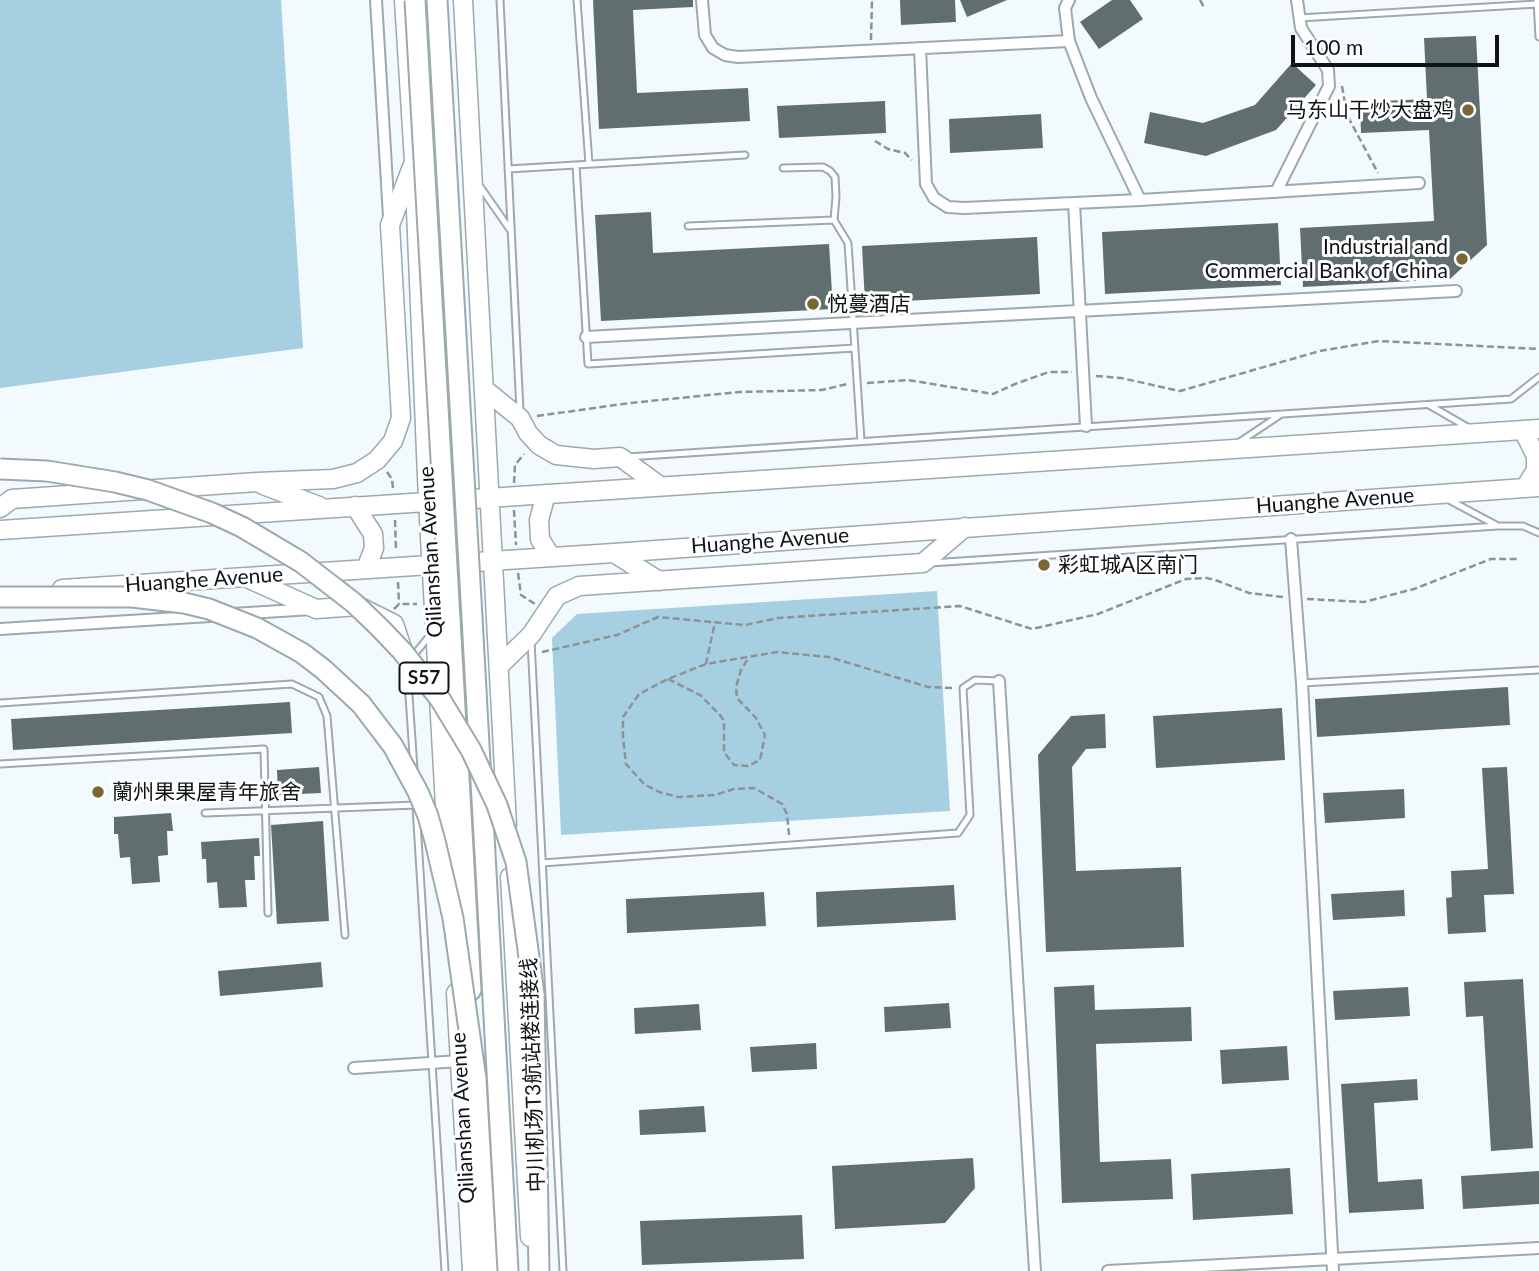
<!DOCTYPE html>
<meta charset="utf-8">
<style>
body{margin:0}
#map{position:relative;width:1539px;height:1271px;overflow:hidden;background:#f2fafe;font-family:Lato,sans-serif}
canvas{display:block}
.scale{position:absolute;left:1291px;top:35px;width:208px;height:32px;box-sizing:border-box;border:4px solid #0f1416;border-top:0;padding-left:9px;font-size:21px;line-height:24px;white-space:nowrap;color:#0f1416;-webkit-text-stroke:5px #fff;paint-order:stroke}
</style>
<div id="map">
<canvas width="1539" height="1271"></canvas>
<div class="scale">100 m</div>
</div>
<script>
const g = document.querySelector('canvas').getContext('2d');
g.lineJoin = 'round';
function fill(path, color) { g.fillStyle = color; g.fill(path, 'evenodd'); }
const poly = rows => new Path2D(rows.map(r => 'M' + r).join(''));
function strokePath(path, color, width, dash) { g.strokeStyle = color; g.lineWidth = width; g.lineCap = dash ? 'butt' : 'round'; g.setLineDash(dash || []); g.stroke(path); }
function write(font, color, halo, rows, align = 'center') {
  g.font = font + ' Lato,"Noto Sans SC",sans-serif'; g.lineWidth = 6; g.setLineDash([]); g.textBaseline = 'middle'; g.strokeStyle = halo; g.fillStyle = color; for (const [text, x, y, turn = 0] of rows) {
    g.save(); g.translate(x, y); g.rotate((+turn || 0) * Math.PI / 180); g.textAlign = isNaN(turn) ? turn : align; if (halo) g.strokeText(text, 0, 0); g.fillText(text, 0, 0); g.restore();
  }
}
fill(poly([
 [0,0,281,0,303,348,0,388],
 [937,591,950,811,561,835,552,638,577,614]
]), '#a6cfe2');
fill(poly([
 [593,0,693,0,693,7,633,10,637,93,748,88,750,121,599,129],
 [900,0,955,0,956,22,901,25],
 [960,0,1007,0,967,17],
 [1112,0,1130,0,1143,19,1099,49,1080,22],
 [1476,36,1487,245,1450,279,1303,287,1300,228,1434,221,1429,130,1361,133,1360,102,1427,99,1424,38],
 [1292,63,1316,85,1276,130,1206,156,1144,143,1150,112,1203,123,1255,105],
 [885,101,886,133,779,138,777,106],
 [1041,114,1043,148,950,153,949,119],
 [651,212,653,253,829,244,833,309,601,321,595,215],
 [1278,223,1281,285,1105,294,1102,232],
 [1037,237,1040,294,865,303,862,246],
 [1508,687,1510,725,1317,737,1315,699],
 [290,702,292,733,13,750,11,719],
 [1282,708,1285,760,1156,768,1153,716],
 [1105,714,1106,748,1086,749,1072,767,1076,871,1181,867,1184,947,1046,952,1038,755,1071,716],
 [319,767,321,793,278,795,277,770],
 [1507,767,1514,894,1484,895,1486,932,1448,934,1446,898,1452,897,1451,871,1488,869,1482,768],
 [1404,789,1405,818,1325,823,1323,793],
 [171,813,173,831,167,831,168,855,158,856,160,882,132,884,130,857,120,858,118,834,114,834,114,817],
 [323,821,329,921,277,924,271,825],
 [259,838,260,856,254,856,255,880,245,880,247,907,219,908,217,882,207,883,206,859,202,859,201,842],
 [954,885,956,920,817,927,816,892],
 [1404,890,1405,916,1333,920,1331,894],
 [764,892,766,926,627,933,626,899],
 [321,962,323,987,220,996,218,971],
 [1523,979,1533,1148,1491,1151,1483,1016,1466,1017,1464,982],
 [1094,985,1095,1010,1191,1007,1192,1041,1096,1044,1100,1162,1171,1159,1173,1199,1062,1203,1054,987],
 [1408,987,1410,1016,1335,1020,1333,991],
 [949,1003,951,1028,885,1032,884,1007],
 [699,1004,701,1030,635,1034,634,1008],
 [816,1043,817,1069,752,1072,750,1047],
 [1287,1046,1289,1080,1222,1084,1220,1050],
 [1417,1079,1418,1100,1374,1103,1378,1182,1422,1179,1424,1209,1349,1213,1341,1084],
 [704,1106,706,1132,640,1135,639,1110],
 [973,1158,975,1188,945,1223,835,1229,832,1166],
 [1290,1168,1293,1214,1193,1220,1191,1174],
 [1539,1171,1539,1204,1463,1209,1461,1176],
 [802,1215,804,1259,642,1265,640,1221]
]), '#616e6f');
const lane = poly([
 [500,0,520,411],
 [577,0,589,164],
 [1537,0,1539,37],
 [1299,18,1537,4],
 [576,165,588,364,855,348],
 [783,168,823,167,830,171,835,177,836,197,834,220],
 [508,169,745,155],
 [479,185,511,231],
 [688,226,834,220,848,243,861,441],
 [1429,405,1469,428],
 [1238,443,1280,415],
 [627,457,1511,399,1539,377],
 [1449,500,1496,525],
 [930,563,1498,526,1523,526,1539,533],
 [531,641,563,1271],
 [413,656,431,634],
 [407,667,414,769],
 [1302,683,1539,670],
 [0,703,292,684,319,697,327,716,345,935],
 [0,764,264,749,268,913],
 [416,807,445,1271],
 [205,813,416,805],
 [542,863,958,833,970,815,963,688,975,680,998,681]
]);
const street = poly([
 [376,0,389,217],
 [702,0,705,35,713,48,725,55,738,57,1069,41],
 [1069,0,1065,8,1069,41,1091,98,1140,200],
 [920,48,926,184,934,198,948,207,964,208,1140,200,1419,183],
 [1276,192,1329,86,1328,70,1301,28,1297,0],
 [1074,203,1086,426],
 [586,337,1456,291],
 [1291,539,1302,683,1333,1271],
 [233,614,312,609],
 [0,629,210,616],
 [999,681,1035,1271],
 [354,1068,460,1061],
 [1108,1271,1539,1248]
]);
const primary = poly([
 [404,0,414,161,428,501,449,877],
 [463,0,507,825],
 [484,389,520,418,528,433,539,445,556,455,594,459,620,457,660,486],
 [1523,430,1536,456,1536,470,1525,488],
 [263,485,319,506],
 [546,494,539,520,540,539,551,557],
 [355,506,373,534,374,548,366,569],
 [0,508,12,499,257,482,333,479,357,473,377,460,393,441,401,418,390,225,412,167],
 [0,530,1539,429],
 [614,553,659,581],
 [247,578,316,609,358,606,394,624,403,651],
 [62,589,614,553,1539,487],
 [499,666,531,635,557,596,579,586,923,563,965,527],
 [510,877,530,1237],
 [456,993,472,1271]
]);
const highway = poly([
 [472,618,508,1271],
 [450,619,471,990],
 [534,994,539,1271],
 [475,1062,487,1271]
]);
strokePath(lane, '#9ca9ae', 9);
strokePath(street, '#9ca9ae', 14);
strokePath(primary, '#9ca9ae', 21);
strokePath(highway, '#9ca9ae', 23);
strokePath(poly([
 [1200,0,1205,9],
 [871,40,872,0],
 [1342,86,1347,115,1378,173],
 [875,141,888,149,905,153,912,160],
 [1096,376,1121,378,1180,391,1320,351,1379,341,1539,349],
 [867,383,908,380,993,394,1015,384,1049,372,1072,372],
 [537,416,630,403,739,392,822,390,847,384],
 [387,472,392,479,393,488],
 [514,483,515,465,524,454],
 [514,510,516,545],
 [395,520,396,551],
 [518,573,521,595,535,604],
 [398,582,399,604],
 [1307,599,1364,602,1414,589,1491,559,1517,559],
 [394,609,399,604,417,604],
 [542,652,617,635,658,617,745,625,778,618,960,606,1032,629,1098,614,1186,579,1207,578,1218,581,1249,593,1283,597],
 [706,664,715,622],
 [668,679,700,695,720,715,724,721,724,752,734,765,748,766,760,760,765,735,756,718,737,698,736,687,741,670,749,657],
 [789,835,787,814,782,804,754,788,734,789,715,795,678,797,659,792,644,784,626,764,623,738,623,717,639,694,668,679,706,664,777,652,829,657,928,687,953,688]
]), '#8c9396', 2.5, [7, 3.5]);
strokePath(lane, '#fff', 5);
strokePath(street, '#fff', 10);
strokePath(primary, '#fff', 18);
strokePath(highway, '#fff', 19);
const highwayBridge = poly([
 [415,0,450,619],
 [437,0,472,618],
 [0,469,47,471,115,482,148,490,212,513,242,527,301,562,354,603,379,627,402,651,440,699,471,750,497,805,516,862,534,994],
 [0,597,132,597,184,603,209,609,257,628,302,653,323,669,361,704,393,746,418,792,428,816,435,841,453,918,476,1079]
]);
strokePath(highwayBridge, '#9ca9ae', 23, []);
strokePath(highwayBridge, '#fff', 19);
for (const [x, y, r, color] of [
 [1468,110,7,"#796735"],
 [1462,259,7,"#796735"],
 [813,304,7,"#796735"],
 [1044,565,7,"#796735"],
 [98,792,7,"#796735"]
]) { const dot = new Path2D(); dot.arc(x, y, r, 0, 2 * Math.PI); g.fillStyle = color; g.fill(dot); strokePath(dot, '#fff', 2.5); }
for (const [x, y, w] of [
 [424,678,49]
]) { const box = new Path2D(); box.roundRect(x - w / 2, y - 15.5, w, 31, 5); g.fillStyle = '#fff'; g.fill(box); strokePath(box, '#0f1416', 2); }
write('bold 19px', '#0f1416', null, [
 ["S57",424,678]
]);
write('21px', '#0f1416', '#fff', [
 ["马东山干炒大盘鸡",1454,110,"right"],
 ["Industrial and",1448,247,"right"],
 ["Commercial Bank of China",1448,271,"right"],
 ["悦蔓酒店",827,304],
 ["彩虹城A区南门",1058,565],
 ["蘭州果果屋青年旅舍",112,792]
], 'left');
write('21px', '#0f1416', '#fff', [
 ["Huanghe Avenue",1335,501,-4],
 ["Huanghe Avenue",770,541,-4],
 ["Qilianshan Avenue",431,552,-93],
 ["Huanghe Avenue",204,580,-4],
 ["中川机场T3航站楼连接线",533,1075,-92],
 ["Qilianshan Avenue",463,1118,-93]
]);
</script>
